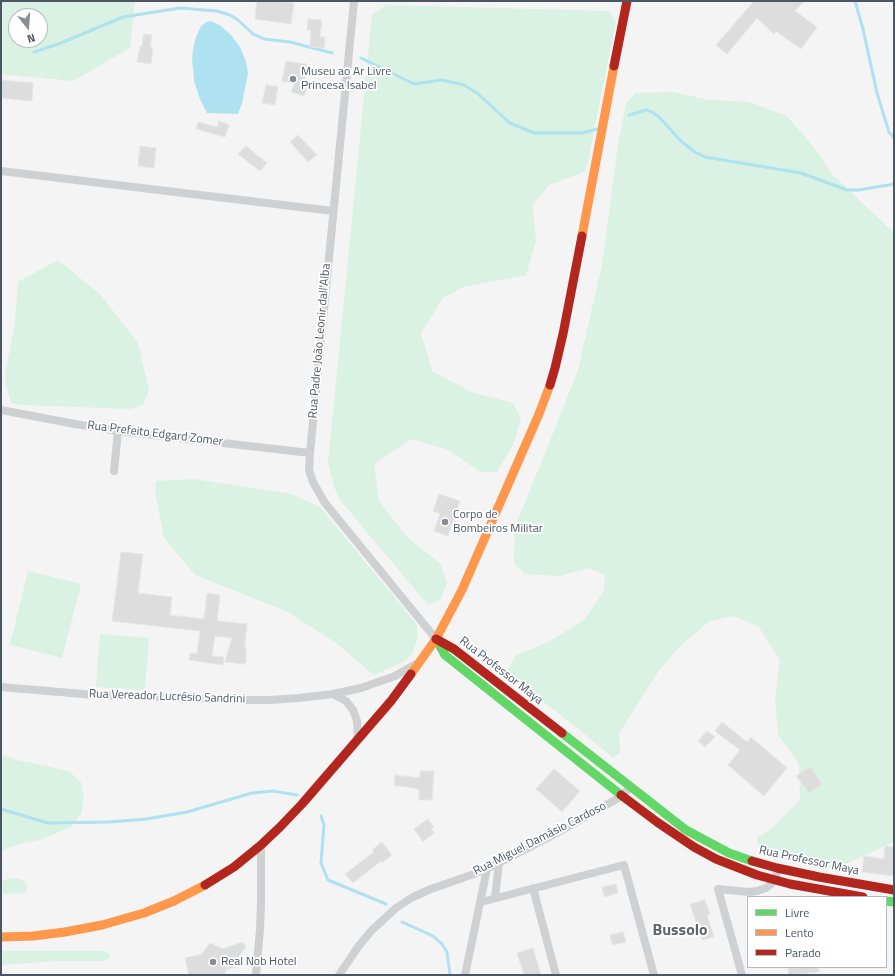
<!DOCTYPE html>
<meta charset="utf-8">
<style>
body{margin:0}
#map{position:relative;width:895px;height:976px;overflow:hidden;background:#f4f4f4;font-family:"Titillium Web",sans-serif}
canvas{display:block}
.frame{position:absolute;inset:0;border:2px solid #4a5661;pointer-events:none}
.legend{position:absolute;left:747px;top:896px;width:140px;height:72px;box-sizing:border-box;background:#fff;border:1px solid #b7bbc0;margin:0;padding:5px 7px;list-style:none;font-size:12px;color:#4a5661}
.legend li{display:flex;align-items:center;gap:8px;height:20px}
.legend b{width:20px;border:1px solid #b7bbc0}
.north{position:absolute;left:8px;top:8px;width:40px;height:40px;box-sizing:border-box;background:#fff;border:1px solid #b7bbc0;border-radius:50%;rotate:163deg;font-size:11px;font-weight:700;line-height:16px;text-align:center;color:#4a5661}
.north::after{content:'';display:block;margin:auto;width:14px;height:18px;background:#868d94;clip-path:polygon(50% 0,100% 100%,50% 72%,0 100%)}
</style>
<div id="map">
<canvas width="895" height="976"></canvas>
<div class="frame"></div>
<ul class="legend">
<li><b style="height:5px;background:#63d668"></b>Livre</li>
<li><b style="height:5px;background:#ff974d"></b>Lento</li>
<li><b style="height:5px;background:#b3261e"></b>Parado</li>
</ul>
<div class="north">N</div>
</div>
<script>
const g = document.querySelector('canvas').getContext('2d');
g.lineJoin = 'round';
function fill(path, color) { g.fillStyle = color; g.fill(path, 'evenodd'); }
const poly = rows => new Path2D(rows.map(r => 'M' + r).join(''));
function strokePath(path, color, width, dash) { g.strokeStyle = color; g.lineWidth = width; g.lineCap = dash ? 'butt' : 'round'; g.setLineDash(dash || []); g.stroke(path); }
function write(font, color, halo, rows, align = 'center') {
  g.font = font + ' "Titillium Web",sans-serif'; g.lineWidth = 3.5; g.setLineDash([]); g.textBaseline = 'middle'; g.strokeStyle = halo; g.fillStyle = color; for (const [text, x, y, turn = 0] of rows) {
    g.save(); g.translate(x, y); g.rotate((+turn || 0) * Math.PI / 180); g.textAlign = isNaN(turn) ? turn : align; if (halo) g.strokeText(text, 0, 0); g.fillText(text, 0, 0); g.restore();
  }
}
fill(poly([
 [1,1,135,1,130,48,73,81,1,74],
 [16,16,40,16,40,40,16,40],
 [386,5,609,11,616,22,586,171,549,185,533,205,536,241,526,275,463,287,443,298,421,333,432,371,471,392,513,403,521,419,513,445,497,472,481,472,446,449,411,439,374,464,379,501,408,538,440,563,447,583,441,599,428,605,340,500,334,487,328,463,372,15],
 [674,92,709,100,750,102,787,116,812,145,833,175,894,233,894,842,841,866,835,868,811,866,759,851,757,838,772,828,800,800,799,764,778,735,775,699,780,660,758,626,733,616,710,621,681,645,658,672,619,733,620,753,613,758,575,726,506,673,515,656,550,641,584,620,604,591,605,575,588,568,560,576,525,574,514,563,515,526,544,456,578,370,602,265,618,145,626,103,636,93],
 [58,260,100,294,138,343,149,390,143,405,130,409,23,405,11,403,6,386,5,375,15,322,18,282],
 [194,479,292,494,320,507,417,625,417,639,412,655,403,662,374,675,336,643,288,612,195,575,164,538,155,492,156,481],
 [28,571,81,584,62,658,10,645],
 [100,634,149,638,145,690,96,687],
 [1,754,18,760,69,771,81,782,84,798,81,814,70,828,39,840,24,843,8,848,1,852],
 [10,878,20,879,25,882,27,886,25,893,1,894,1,881],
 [1,951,102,951,109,953,110,956,106,961,58,961,1,965]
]), '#d9f2e3');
fill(poly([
 [208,21,213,22,221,26,232,36,241,49,246,62,248,73,242,103,238,114,207,113,200,99,194,81,193,68,192,60,193,49,196,37,201,26]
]), '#aee2f0');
strokePath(poly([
 [855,1,863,29,877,93,889,132,894,138],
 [34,52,61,43,123,17,180,8,217,11,230,15,238,20,253,34,264,39,290,42,332,53],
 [361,58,414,84,442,80,464,85,477,93,510,123,534,133,582,133,597,129],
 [629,115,646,110,652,112,659,117,681,141,695,152,705,157,801,173,847,190,859,190,894,184],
 [1,809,48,823,109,822,146,819,187,812,252,793,273,791,297,795],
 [321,816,324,825,321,863,328,880,386,904],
 [402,922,433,936,442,944,447,952,450,975]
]), '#aee2f0', 3);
const building = poly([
 [257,1,279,1,294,3,291,24,255,19,257,1],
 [754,1,804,1,795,11,817,27,801,49,776,31,774,34,757,18,727,54,716,45,754,1],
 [308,19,322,20,320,37,325,37,324,48,310,47,311,30,307,30,308,19],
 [144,34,152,35,150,47,153,48,151,64,137,62,140,46,142,46,144,34],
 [286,61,307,64,303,88,307,89,304,96,291,92,295,83,282,81,286,61],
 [1,80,33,83,32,101,1,98,1,80],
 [266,85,278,87,275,105,262,103,266,85],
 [219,121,229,125,225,137,196,129,198,122,217,127,219,121],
 [298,135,317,155,308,162,290,142,298,135],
 [140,146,156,148,154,168,138,166,140,146],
 [246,146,267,163,260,171,238,154,246,146],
 [439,494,460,501,448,536,434,531,440,514,433,511,439,494],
 [121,552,143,554,138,593,172,597,170,615,204,619,207,593,220,595,217,621,247,624,245,641,245,647,246,647,246,664,225,662,232,638,215,636,212,656,224,657,223,665,189,660,190,653,197,654,200,631,112,621,121,552],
 [722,722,747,742,751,737,787,768,764,796,728,765,740,750,715,731,722,722],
 [707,731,715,737,705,747,698,741,707,731],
 [810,767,822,784,809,793,796,776,810,767],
 [554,769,580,791,562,812,536,789,554,769],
 [420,771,434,771,432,800,419,800,419,789,394,785,395,775,420,778,420,771],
 [428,819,434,827,431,829,434,833,423,842,414,829,428,819],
 [382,842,392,855,382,863,381,861,353,883,345,874,374,852,372,850,382,842],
 [885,846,894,847,894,876,862,872,864,856,884,859,885,846],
 [616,884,618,893,604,897,602,887,616,884],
 [705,900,710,914,707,915,714,937,702,940,690,904,705,900],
 [623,932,626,942,612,945,610,935,623,932],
 [242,942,246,946,239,957,242,965,226,970,224,975,189,975,185,958,202,954,210,943,223,949,242,942],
 [533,948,541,975,524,975,517,953,533,948],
 [788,967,819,967,819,972,789,975,788,967]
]);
fill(building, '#ddddde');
strokePath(building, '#e5e6e7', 1);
strokePath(poly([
 [354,1,310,453,309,470,313,482,325,503,436,639],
 [1,171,333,211],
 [1,410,75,424,118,431,310,453],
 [114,471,118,431],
 [1,687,95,695,244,700,270,700,299,698,333,694,361,688,395,676,416,664],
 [333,694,346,701,353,710,357,721,358,739],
 [533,888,556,975],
 [495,898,499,863],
 [481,902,624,865,654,975],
 [256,975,260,929,261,904,261,845],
 [339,975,358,947,371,931,396,908,413,897,431,889,474,874,499,863,555,834,622,796,630,787],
 [465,975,487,869],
 [742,975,718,889,749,892,757,891,766,888,776,880,777,868]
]), '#ced0d2', 8);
strokePath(poly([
 [436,639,445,655,621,795],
 [562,733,686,830,729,853,752,861],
 [886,901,894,902]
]), '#63d668', 9);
strokePath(poly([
 [582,236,614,66],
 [411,674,436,639,462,590,539,414,550,385],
 [1,937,33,936,65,932,102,925,144,913,174,901,205,885]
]), '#ff974d', 9);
strokePath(poly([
 [614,66,627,1],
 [550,385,555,368,563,334,582,236],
 [436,639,454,649,562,733],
 [621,795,657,822,694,847,716,859,757,875,790,884,863,897],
 [752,861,777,868,819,877,894,890],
 [205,885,234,867,261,845,280,827,302,804,391,701,411,674]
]), '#b3261e', 9);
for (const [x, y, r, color] of [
 [293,79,4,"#868d94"],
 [445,522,4,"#868d94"],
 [213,962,4,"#868d94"]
]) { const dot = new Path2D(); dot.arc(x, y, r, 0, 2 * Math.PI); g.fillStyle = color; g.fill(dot); strokePath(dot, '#fff', 1.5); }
write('12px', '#4a5661', '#fff', [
 ["Museu ao Ar Livre",301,72],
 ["Princesa Isabel",301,86],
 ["Corpo de",453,515],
 ["Bombeiros Militar",453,529],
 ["Real Nob Hotel",221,962]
], 'left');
write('12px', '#4a5661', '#fff', [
 ["Rua Padre João Leonir dall'Alba",320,341,-85],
 ["Rua Prefeito Edgard Zomer",155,434,7],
 ["Rua Professor Maya",501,671,38],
 ["Rua Vereador Lucrésio Sandrini",167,697,2],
 ["Rua Miguel Damásio Cardoso",540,839,-27],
 ["Rua Professor Maya",809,861,12]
]);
write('bold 16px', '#5f6368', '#fff', [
 ["Bussolo",680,931]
]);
</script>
